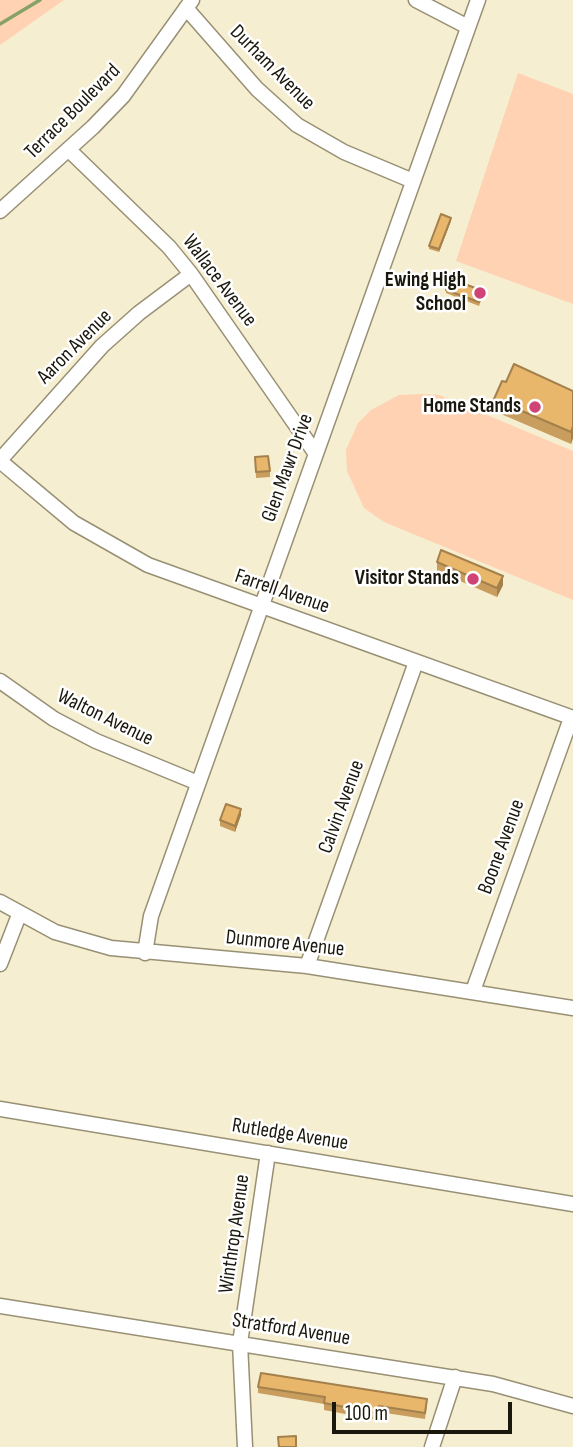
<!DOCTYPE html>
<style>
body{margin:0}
#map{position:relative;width:573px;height:1447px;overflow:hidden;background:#f6eed0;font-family:"Sofia Sans Condensed",sans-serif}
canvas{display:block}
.scale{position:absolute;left:332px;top:1402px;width:180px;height:32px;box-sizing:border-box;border:4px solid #1a170c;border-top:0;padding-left:9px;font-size:21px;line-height:24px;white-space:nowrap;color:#1a170c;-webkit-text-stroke:5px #fff;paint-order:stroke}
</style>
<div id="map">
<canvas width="573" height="1447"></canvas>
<div class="scale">100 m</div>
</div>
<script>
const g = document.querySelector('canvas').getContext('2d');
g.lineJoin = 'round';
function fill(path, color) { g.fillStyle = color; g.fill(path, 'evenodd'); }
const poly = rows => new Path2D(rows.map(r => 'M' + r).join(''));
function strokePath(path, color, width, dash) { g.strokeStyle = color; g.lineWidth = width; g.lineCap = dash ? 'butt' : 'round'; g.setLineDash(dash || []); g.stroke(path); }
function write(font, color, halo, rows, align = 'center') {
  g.font = font + ' "Sofia Sans Condensed",sans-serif'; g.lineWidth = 5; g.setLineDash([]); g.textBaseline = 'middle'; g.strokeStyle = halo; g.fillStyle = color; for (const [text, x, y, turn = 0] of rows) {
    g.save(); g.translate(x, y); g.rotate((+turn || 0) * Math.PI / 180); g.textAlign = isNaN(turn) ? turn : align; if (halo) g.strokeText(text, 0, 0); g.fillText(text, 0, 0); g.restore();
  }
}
fill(poly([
 [0,0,64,0,0,45],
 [518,73,573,94,573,304,456,261],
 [423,394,439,395,573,451,573,600,384,522,364,508,347,471,346,450,358,423,371,410,399,395]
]), '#fed2b2');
strokePath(poly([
 [0,24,40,0]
]), '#85a269', 3.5);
const street = poly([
 [416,0,468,27],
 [186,8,257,89,297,125,344,152,413,181],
 [69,150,169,247,191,274,316,454],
 [0,211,93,127,123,96,192,0],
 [0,460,102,346,139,313,191,274],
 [0,461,74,523,148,565,573,718],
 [0,681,54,719,96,741,198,783],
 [0,902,55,932,111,948,307,966,573,1008],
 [145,953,151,916,478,0],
 [0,964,19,915],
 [307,966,416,662],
 [473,991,571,718],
 [0,1109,573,1204],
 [0,1306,493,1384,573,1406],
 [245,1447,240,1343,268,1153],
 [432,1447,455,1377]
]);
strokePath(street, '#989074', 17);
strokePath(street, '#fff', 14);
fill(poly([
 [451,221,439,252,429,249,429,246],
 [446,290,483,295,479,306,446,293],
 [506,382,573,391,573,438,571,444,494,411,494,399],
 [255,457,270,471,270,477,256,478],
 [437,562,503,585,497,597,437,571],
 [241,815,235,832,220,826,220,820],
 [258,1387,427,1405,425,1419,379,1412,377,1420,324,1410,324,1404,258,1393]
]), '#c89d5d');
fill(poly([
 [451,218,451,221,439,252,439,249],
 [573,426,573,438,571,444,571,432],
 [503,576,503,585,497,597,497,588],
 [241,809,241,815,235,832,235,826]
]), '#a3804c');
const building = poly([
 [441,214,451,218,439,249,429,246,441,214],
 [449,278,483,291,479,302,446,290,449,278],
 [514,364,573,391,573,426,571,432,494,399,502,381,506,382,514,364],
 [268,456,270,471,256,472,255,457,268,456],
 [441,550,503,576,497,588,437,562,441,550],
 [226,804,241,809,235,826,220,820,226,804],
 [261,1373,427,1399,425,1413,379,1406,377,1413,324,1403,325,1397,258,1387,261,1373],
 [296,1436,296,1447,279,1447,278,1437,296,1436]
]);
fill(building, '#e9b76c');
strokePath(building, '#a3804c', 2);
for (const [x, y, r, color] of [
 [480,293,7,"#cf4377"],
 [535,407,7,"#cf4377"],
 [473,579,7,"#cf4377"]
]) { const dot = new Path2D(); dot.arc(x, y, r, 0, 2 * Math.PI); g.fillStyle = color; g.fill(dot); strokePath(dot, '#fff', 2.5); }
write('21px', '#1a170c', '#fff', [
 ["Durham Avenue",272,68,45],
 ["Terrace Boulevard",73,112,-45],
 ["Wallace Avenue",219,281,53],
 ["Aaron Avenue",75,347,-45],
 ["Glen Mawr Drive",288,468,-70],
 ["Farrell Avenue",282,592,19],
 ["Walton Avenue",105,718,26],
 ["Calvin Avenue",342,807,-70],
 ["Boone Avenue",502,847,-70],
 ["Dunmore Avenue",285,944,6],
 ["Rutledge Avenue",290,1135,9],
 ["Winthrop Avenue",235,1234,-82],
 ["Stratford Avenue",291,1330,9]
]);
write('bold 21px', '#1a170c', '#fff', [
 ["Ewing High",466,281],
 ["School",466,305],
 ["Home Stands",521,407],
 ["Visitor Stands",459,579]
], 'right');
</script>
